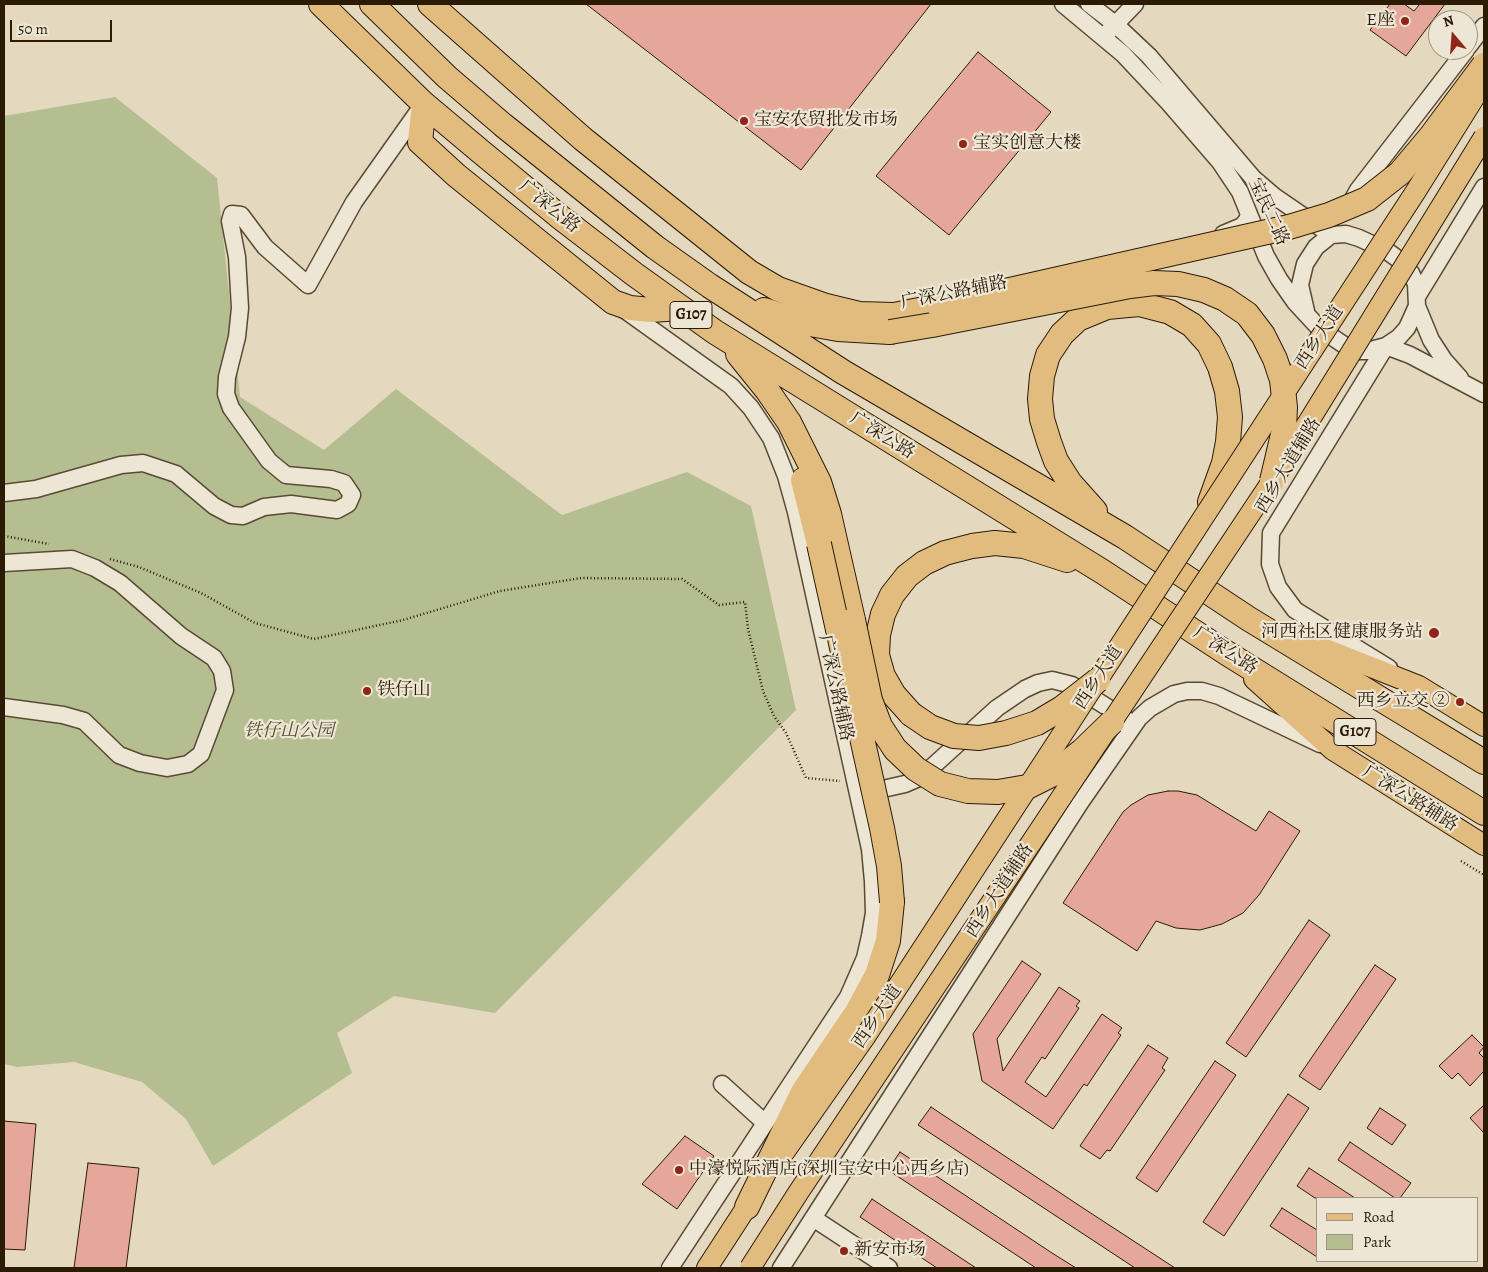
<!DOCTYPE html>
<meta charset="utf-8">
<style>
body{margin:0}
#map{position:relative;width:1488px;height:1272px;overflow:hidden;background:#e4d8be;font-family:Alegreya,serif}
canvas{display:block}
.frame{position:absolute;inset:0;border:5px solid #2b1b05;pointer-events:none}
.legend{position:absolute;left:1316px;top:1197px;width:162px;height:65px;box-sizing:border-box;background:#ede6d5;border:1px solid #9f9582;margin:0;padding:6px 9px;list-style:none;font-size:15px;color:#2b1b05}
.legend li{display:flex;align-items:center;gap:10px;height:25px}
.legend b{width:25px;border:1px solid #9f9582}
.north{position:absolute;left:1428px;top:10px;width:50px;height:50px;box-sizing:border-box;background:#ede6d5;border:1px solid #9f9582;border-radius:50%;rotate:342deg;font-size:14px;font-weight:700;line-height:20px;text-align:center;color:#2b1b05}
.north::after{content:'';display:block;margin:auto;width:18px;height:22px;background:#8f2418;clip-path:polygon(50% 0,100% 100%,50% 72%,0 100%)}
.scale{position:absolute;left:10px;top:20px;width:102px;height:22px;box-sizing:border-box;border:2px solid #2b1b05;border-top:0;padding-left:6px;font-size:15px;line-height:18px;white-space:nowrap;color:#2b1b05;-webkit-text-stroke:4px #ede6d5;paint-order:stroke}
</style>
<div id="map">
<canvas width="1488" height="1272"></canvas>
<div class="frame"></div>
<ul class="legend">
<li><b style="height:6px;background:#e2bc7f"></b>Road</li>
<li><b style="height:14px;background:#b5be91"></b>Park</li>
</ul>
<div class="north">N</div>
<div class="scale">50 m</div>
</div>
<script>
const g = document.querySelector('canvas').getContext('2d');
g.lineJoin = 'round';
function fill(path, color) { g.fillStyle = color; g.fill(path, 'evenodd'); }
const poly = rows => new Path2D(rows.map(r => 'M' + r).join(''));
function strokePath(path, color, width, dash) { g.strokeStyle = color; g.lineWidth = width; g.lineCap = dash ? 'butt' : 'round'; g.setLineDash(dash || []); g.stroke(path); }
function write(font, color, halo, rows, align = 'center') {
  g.font = font + ' Alegreya,"Noto Serif SC",serif'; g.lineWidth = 4.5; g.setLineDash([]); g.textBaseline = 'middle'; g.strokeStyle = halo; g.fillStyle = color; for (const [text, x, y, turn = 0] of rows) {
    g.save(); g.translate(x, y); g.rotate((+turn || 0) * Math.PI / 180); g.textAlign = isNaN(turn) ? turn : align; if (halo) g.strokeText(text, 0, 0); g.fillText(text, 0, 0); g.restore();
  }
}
fill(poly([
 [115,97,217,178,240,397,324,450,396,389,562,515,687,472,751,506,796,710,495,1013,394,996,337,1033,352,1073,213,1166,186,1119,142,1082,74,1062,17,1067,4,1064,4,116]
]), '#b5be91');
const building = poly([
 [586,4,931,4,801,170,586,4],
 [1390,4,1404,4,1414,11,1420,4,1445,4,1406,56,1370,30,1390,4],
 [978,52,1051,112,949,235,876,176,978,52],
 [1168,791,1178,791,1197,795,1256,831,1269,811,1300,831,1259,895,1243,913,1222,924,1200,930,1176,928,1156,921,1137,951,1063,903,1123,812,1131,805,1148,795,1168,791],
 [1309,920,1330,935,1246,1057,1226,1043,1309,920],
 [1022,961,1041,974,997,1039,1003,1071,1059,987,1080,1001,1076,1006,1079,1008,1045,1059,1042,1057,1025,1082,1046,1097,1102,1014,1122,1028,1118,1033,1121,1035,1087,1086,1084,1084,1053,1129,982,1081,973,1034,1022,961],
 [1375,965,1396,979,1320,1090,1299,1076,1375,965],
 [1472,1035,1484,1047,1479,1053,1484,1058,1484,1071,1470,1086,1458,1073,1452,1079,1439,1066,1472,1035],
 [1148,1045,1168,1058,1162,1068,1165,1070,1110,1151,1107,1150,1100,1159,1080,1146,1148,1045],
 [1215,1061,1236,1075,1157,1192,1136,1178,1215,1061],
 [1288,1094,1309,1108,1224,1236,1203,1222,1288,1094],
 [1484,1105,1484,1133,1470,1118,1484,1105],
 [931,1107,1083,1208,1175,1268,1135,1268,1056,1216,918,1125,931,1107],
 [1380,1108,1406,1125,1392,1145,1367,1128,1380,1108],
 [4,1121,36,1124,25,1250,4,1249,4,1121],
 [685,1136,714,1156,677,1209,642,1184,685,1136],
 [1350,1142,1411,1183,1400,1198,1395,1198,1338,1160,1350,1142],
 [900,1152,1052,1253,1076,1268,1036,1268,888,1170,900,1152],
 [88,1163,139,1168,126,1268,74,1268,88,1163],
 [1309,1168,1355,1198,1315,1198,1297,1186,1309,1168],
 [872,1199,976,1268,937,1268,860,1217,872,1199],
 [1282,1208,1317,1230,1317,1257,1270,1226,1282,1208]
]);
fill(building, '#e4a79a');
strokePath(building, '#2b1b05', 1);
const minor = poly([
 [1063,4,1123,54,1169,103,1220,162,1240,192,1266,256,1279,279,1295,302,1319,328,1347,347,1358,351,1367,351,1386,346,1410,355,1484,394],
 [1089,4,1115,24,1149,56,1253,178,1274,196,1331,235,1346,234,1359,238,1387,251,1402,262,1411,273,1416,284,1417,306,1431,340,1444,360,1460,378],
 [1109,31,1135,4],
 [1468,47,1484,26],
 [1348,208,1358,190,1466,50],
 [1223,234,1242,226,1247,220,1249,214],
 [1418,295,1484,187],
 [622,308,731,386,751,408,771,438,786,476,796,512,858,794,870,849,873,881,874,913,870,936,865,958,848,997,670,1268],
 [1306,311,1300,285,1305,264,1316,247,1331,235],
 [4,493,36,489,121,465,143,463,176,474,214,506,231,515,243,516,264,507,291,504,337,510,348,504,352,495,344,483,331,479,286,475,269,461,231,408,226,394,227,377,237,337,240,308,237,257,230,221,232,214,241,215,265,247,308,285,354,202,422,106],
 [4,563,72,559,95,568,120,583,181,636,214,658,222,671,225,690,201,754,188,764,167,768,140,763,119,755,84,721,63,715,4,707],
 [1389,668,1295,610,1278,587,1270,564,1271,533,1386,346,1398,338,1407,328,1417,306],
 [865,793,905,784,921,777,997,708,1025,689,1038,683,1052,680,1072,685,1126,719],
 [722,1084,765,1123],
 [813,1218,889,1268],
 [781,1268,1080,803,1139,718,1150,708,1174,694,1187,691,1202,691,1219,696,1320,744]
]);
const major = poly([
 [1290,635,1419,686,1484,726],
 [1254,679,1333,750,1484,845],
 [776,1164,865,1037],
 [707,1268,755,1194]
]);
const highway = poly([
 [321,4,424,104,480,151,560,217,634,274,715,332,1103,572,1225,652,1484,813],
 [372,4,447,77,503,125,655,247,710,286,843,372,1125,537,1249,619,1484,762],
 [430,4,583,139,749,272,778,289,826,306,859,314,894,315,939,306],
 [424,104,420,142,456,175,613,302,630,308,651,310,681,308],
 [764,310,804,323,838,329,890,332],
 [738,354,767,390,789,422,819,482,829,514,853,620],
 [803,480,819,544],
 [1095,511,1070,483,1056,461,1049,442,1042,419,1040,399,1042,376,1048,355,1062,334,1078,319,1107,307,1139,304,1170,312,1192,325,1209,344,1220,367,1227,391,1230,417,1228,442,1224,463,1210,502],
 [911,714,894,695,883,676,877,655,878,635,883,614,892,595,907,576,924,563,945,553,972,546,995,543,1024,546,1067,560],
 [747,1207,803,1092,857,1012,877,975,888,941,892,902]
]);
strokePath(minor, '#594a33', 19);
strokePath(major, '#2b1b05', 22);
strokePath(highway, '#2b1b05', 26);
strokePath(poly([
 [4,536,49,544],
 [110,559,139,567,201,593,255,623,314,639,403,620,500,591,581,578,682,579,719,605,745,602,748,629,763,691,774,716,786,733,806,778,840,781],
 [1461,861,1484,875]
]), '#2b1b05', 2.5, [1, 2.5]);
strokePath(minor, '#ede6d5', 16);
strokePath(major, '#e2bc7f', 20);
strokePath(highway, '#e2bc7f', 24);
const majorBridge = poly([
 [865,1037,1416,191,1484,82],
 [750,1268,798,1193,1272,481,1484,137]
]);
const highwayBridge = poly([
 [939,306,1289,227,1329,215,1367,199,1400,173,1431,136,1484,65],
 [890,332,932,325,1130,286,1154,283,1178,284,1204,290,1225,299,1247,314,1263,335,1275,359,1282,380,1285,407,1284,430,1272,481],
 [819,544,882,828,889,866,892,902],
 [853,620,870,700,880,726,895,749,916,769,940,784,968,791,998,792,1027,787,1053,774,1082,751,1112,722],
 [911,714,930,727,954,736,979,738,1006,733,1037,723,1062,708,1098,680]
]);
strokePath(majorBridge, '#2b1b05', 22, []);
strokePath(highwayBridge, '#2b1b05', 26, []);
strokePath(majorBridge, '#e2bc7f', 20);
strokePath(highwayBridge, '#e2bc7f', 24);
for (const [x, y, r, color] of [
 [1405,21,5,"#8f2418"],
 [744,121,5,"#8f2418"],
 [963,144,5,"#8f2418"],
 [1434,633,6,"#8f2418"],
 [367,691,5,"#8f2418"],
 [1460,702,5,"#8f2418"],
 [679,1170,5,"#8f2418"],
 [844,1251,5,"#8f2418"]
]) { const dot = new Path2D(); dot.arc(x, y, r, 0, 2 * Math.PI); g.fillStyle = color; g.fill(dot); strokePath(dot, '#ede6d5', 2); }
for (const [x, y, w] of [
 [691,315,42],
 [1355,732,42]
]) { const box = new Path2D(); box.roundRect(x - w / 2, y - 13.5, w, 27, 4); g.fillStyle = '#ede6d5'; g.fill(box); strokePath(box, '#2b1b05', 1); }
write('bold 16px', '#2b1b05', null, [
 ["G107",691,315],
 ["G107",1355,732]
]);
write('18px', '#2b1b05', '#ede6d5', [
 ["E座",1395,21,"right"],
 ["宝安农贸批发市场",754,121],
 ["宝实创意大楼",973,144],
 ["河西社区健康服务站",1423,633,"right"],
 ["铁仔山",377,691],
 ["西乡立交 ②",1450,702,"right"],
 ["中濠悦际酒店(深圳宝安中心西乡店)",689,1170],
 ["新安市场",854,1251]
], 'left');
write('18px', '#2b1b05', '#ede6d5', [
 ["广深公路",549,207,39],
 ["宝民二路",1268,212,65],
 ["广深公路辅路",954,293,-11],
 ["西乡大道",1320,338,-57],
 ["广深公路",882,436,32],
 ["西乡大道辅路",1289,466,-59],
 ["广深公路",1225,651,33],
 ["西乡大道",1099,678,-57],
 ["广深公路辅路",835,688,78],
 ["广深公路辅路",1410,799,32],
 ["西乡大道辅路",1000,891,-57],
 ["西乡大道",878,1017,-56]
]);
write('italic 18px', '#544c2f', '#ede6d5', [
 ["铁仔山公园",289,732]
]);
</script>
